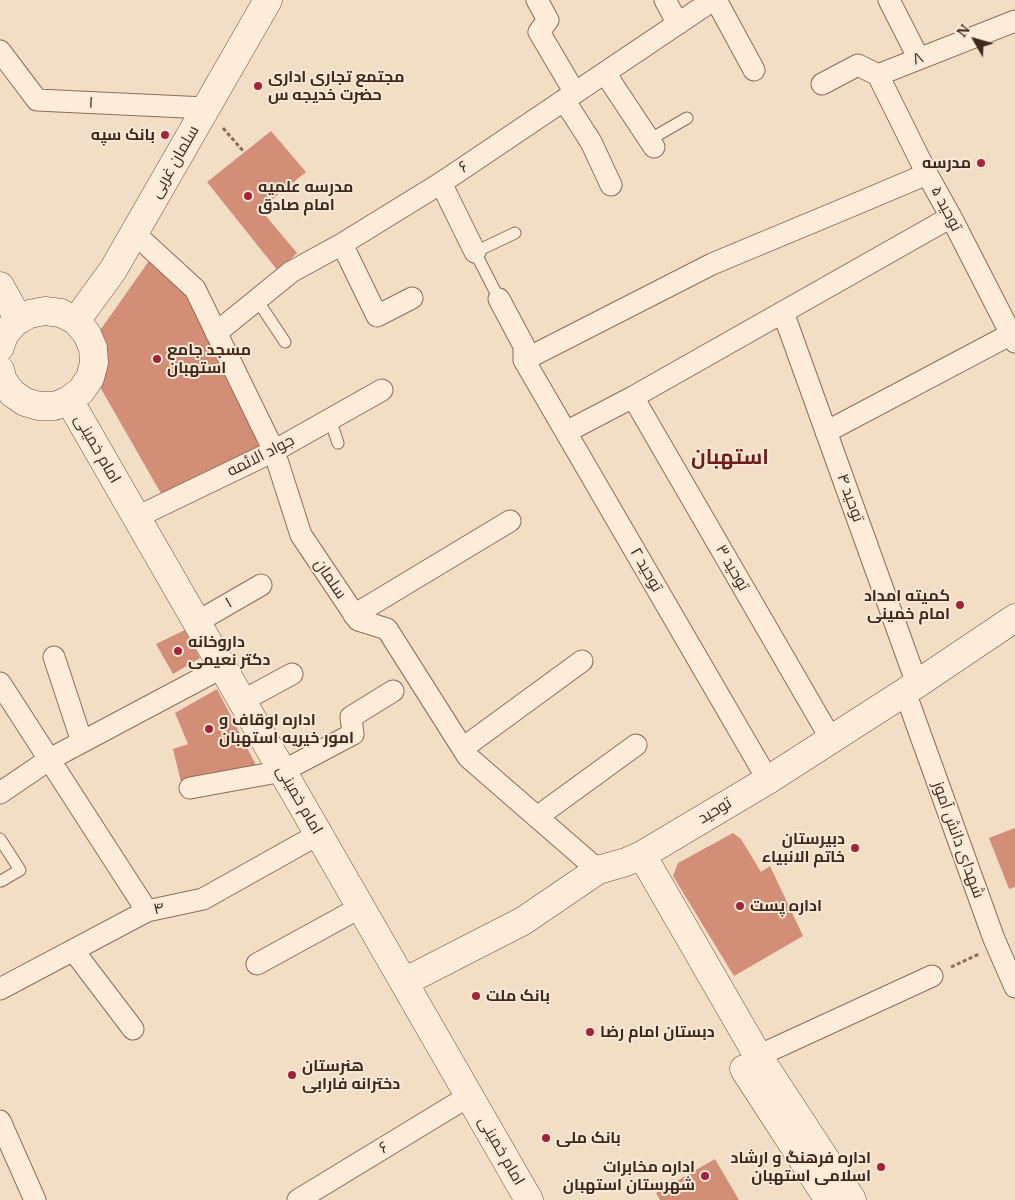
<!DOCTYPE html>
<meta charset="utf-8">
<style>
body{margin:0}
#map{position:relative;width:1015px;height:1200px;overflow:hidden;background:#f2ddc5;font-family:Merriweather,serif}
canvas{display:block}
.north{position:absolute;left:950px;top:15px;width:50px;height:50px;-webkit-text-stroke:4px #f9e8d5;paint-order:stroke;rotate:308deg;font-size:14px;font-weight:700;line-height:20px;text-align:center;color:#3e281e}
.north::after{content:'';display:block;margin:auto;width:18px;height:22px;background:#3e281e;clip-path:polygon(50% 0,100% 100%,50% 72%,0 100%)}
</style>
<div id="map">
<canvas width="1015" height="1200"></canvas>
<div class="north">N</div>
</div>
<script>
const g = document.querySelector('canvas').getContext('2d');
g.lineJoin = 'round';
function fill(path, color) { g.fillStyle = color; g.fill(path, 'evenodd'); }
const poly = rows => new Path2D(rows.map(r => 'M' + r).join(''));
function strokePath(path, color, width, dash) { g.strokeStyle = color; g.lineWidth = width; g.lineCap = dash ? 'butt' : 'round'; g.setLineDash(dash || []); g.stroke(path); }
function write(font, color, halo, rows, align = 'center') {
  g.font = font + ' Merriweather,Cairo,serif'; g.lineWidth = 4; g.setLineDash([]); g.textBaseline = 'middle'; g.strokeStyle = halo; g.fillStyle = color; for (const [text, x, y, turn = 0] of rows) {
    g.save(); g.translate(x, y); g.rotate((+turn || 0) * Math.PI / 180); g.textAlign = isNaN(turn) ? turn : align; if (halo) g.strokeText(text, 0, 0); g.fillText(text, 0, 0); g.restore();
  }
}
fill(poly([
 [271,131,306,172,260,209,297,253,278,271,207,182],
 [151,258,182,286,262,445,163,497,96,380,94,339],
 [185,630,200,658,173,674,156,644],
 [217,689,258,769,181,782,173,749,188,744,175,713],
 [1015,828,1015,887,1009,889,989,838],
 [733,833,741,839,761,872,770,866,803,936,734,976,673,876,678,863],
 [715,1159,739,1200,660,1200,656,1193]
]), '#d38e77');
const lane = poly([
 [649,140,687,118],
 [499,299,475,252,515,233],
 [257,300,285,342],
 [330,419,338,443],
 [0,839,20,870,1,881]
]);
const street = poly([
 [537,0,548,20,539,32,575,93],
 [665,0,678,24],
 [716,0,754,70],
 [889,0,919,59],
 [0,51,37,100,206,108],
 [605,73,654,147],
 [878,75,927,174,951,217,1015,342],
 [822,84,858,65,878,75,1015,21],
 [564,100,591,142,611,185],
 [441,183,475,252],
 [134,233,195,289,274,451,301,535,358,620,387,629,468,757,598,870],
 [342,244,377,316,412,298],
 [499,299,524,346,524,360],
 [783,312,917,684],
 [216,333,291,272,342,244,441,183,713,0],
 [524,360,768,780],
 [524,360,712,264,856,204,927,174],
 [633,397,831,739],
 [566,432,633,397,951,217],
 [826,432,1015,332],
 [137,517,274,451,382,390],
 [354,615,510,521],
 [197,622,261,585],
 [54,657,82,742],
 [0,683,147,911],
 [905,692,994,939,1015,987],
 [242,701,292,674],
 [463,748,582,661],
 [190,788,283,771,353,734,351,717,393,691],
 [0,793,50,759,223,667],
 [537,817,636,745],
 [73,950,133,1029],
 [257,964,361,907],
 [0,989,147,911,203,899,319,834],
 [758,1056,932,976],
 [0,1121,35,1200],
 [298,1200,469,1096]
]);
const secondary = poly([
 [0,286,19,320],
 [76,321,113,270,268,0],
 [0,347,4,335,15,322,29,314,45,311,61,313,76,321,87,334,93,348,94,363,90,378,81,391,69,400,55,406,39,406,25,402,12,393,3,381,0,370],
 [69,400,529,1200],
 [642,855,758,1056,852,1200],
 [404,982,523,921,598,870,626,862,642,855,768,780,905,692,1015,618],
 [744,1069,829,1200]
]);
strokePath(lane, '#8f6d59', 13);
strokePath(street, '#8f6d59', 23);
strokePath(secondary, '#714e3c', 29);
strokePath(poly([
 [223,128,244,152],
 [951,967,979,954]
]), '#8f6d59', 3, [4, 2.5]);
strokePath(lane, '#fcecd9', 11);
strokePath(street, '#fcecd9', 21);
strokePath(secondary, '#fcecd9', 28);
for (const [x, y, r, color] of [
 [258,86,5,"#a3233a"],
 [165,135,5,"#a3233a"],
 [981,163,5,"#a3233a"],
 [248,196,5,"#a3233a"],
 [157,359,5,"#a3233a"],
 [960,605,5,"#a3233a"],
 [178,651,5,"#a3233a"],
 [209,729,5,"#a3233a"],
 [855,848,5,"#a3233a"],
 [740,906,5,"#a3233a"],
 [476,996,5,"#a3233a"],
 [590,1032,5,"#a3233a"],
 [292,1075,5,"#a3233a"],
 [546,1138,5,"#a3233a"],
 [881,1167,5,"#a3233a"],
 [705,1176,5,"#a3233a"]
]) { const dot = new Path2D(); dot.arc(x, y, r, 0, 2 * Math.PI); g.fillStyle = color; g.fill(dot); strokePath(dot, '#f9e8d5', 2); }
write('16px', '#3e281e', '#f9e8d5', [
 ["۸",918,59,-22],
 ["۱",91,103,3],
 ["سلمان غربی",175,162,-60],
 ["۶",464,167,-34],
 ["توحید ۵",946,209,62],
 ["امام خمینی",97,449,60],
 ["جواد الائمه",261,456,-27],
 ["توحید ۴",850,498,70],
 ["توحید ۳",732,568,60],
 ["توحید ۲",646,570,60],
 ["سلمان",330,579,56],
 ["۱",229,603,-30],
 ["امام خمینی",299,800,60],
 ["توحید",715,811,-31],
 ["شهدای دانش آموز",958,840,70],
 ["۴",159,909,-13],
 ["۶",384,1148,-31],
 ["امام خمینی",501,1151,60]
]);
write('bold 16px', '#3e281e', '#f9e8d5', [
 ["مجتمع تجاری اداری",268,77],
 ["حضرت خدیجه س",268,95],
 ["بانک سپه",155,135,"right"],
 ["مدرسه",971,163,"right"],
 ["مدرسه علمیه",258,187],
 ["امام صادق",258,205],
 ["مسجد جامع",167,350],
 ["استهبان",167,368],
 ["کمیته امداد",950,596,"right"],
 ["امام خمینی",950,614,"right"],
 ["داروخانه",188,642],
 ["دکتر نعیمی",188,660],
 ["اداره اوقاف و",219,720],
 ["امور خیریه استهبان",219,738],
 ["دبیرستان",845,839,"right"],
 ["خاتم الانبیاء",845,857,"right"],
 ["اداره پست",750,906],
 ["بانک ملت",486,996],
 ["دبستان امام رضا",600,1032],
 ["هنرستان",302,1066],
 ["دخترانه فارابی",302,1084],
 ["بانک ملی",556,1138],
 ["اداره فرهنگ و ارشاد",871,1158,"right"],
 ["اسلامی استهبان",871,1176,"right"],
 ["اداره مخابرات",695,1167,"right"],
 ["شهرستان استهبان",695,1185,"right"]
], 'left');
write('bold 21px', '#6e1d19', '#f9e8d5', [
 ["استهبان",730,458]
]);
</script>
